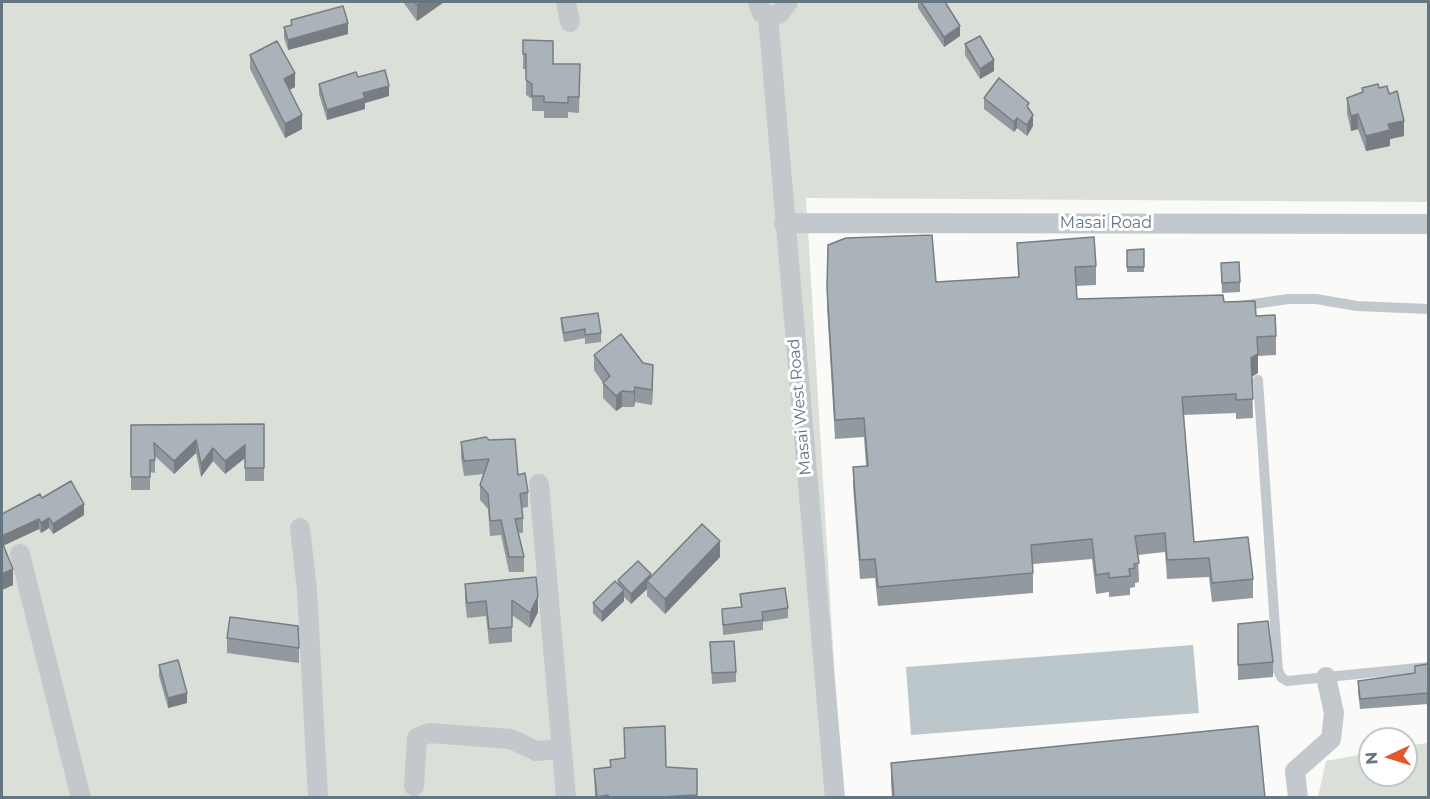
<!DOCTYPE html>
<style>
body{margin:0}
#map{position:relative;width:1430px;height:799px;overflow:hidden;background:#fafaf8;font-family:Montserrat,sans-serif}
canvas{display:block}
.frame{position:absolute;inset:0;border:3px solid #657683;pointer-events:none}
.north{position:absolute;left:1358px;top:727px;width:60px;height:60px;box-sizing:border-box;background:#fff;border:2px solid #c1c8cd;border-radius:50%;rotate:266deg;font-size:16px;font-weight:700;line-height:24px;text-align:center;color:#657683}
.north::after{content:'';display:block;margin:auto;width:21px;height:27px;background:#e4572e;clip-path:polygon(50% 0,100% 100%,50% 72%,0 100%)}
</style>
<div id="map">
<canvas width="1430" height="799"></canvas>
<div class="frame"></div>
<div class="north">N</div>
</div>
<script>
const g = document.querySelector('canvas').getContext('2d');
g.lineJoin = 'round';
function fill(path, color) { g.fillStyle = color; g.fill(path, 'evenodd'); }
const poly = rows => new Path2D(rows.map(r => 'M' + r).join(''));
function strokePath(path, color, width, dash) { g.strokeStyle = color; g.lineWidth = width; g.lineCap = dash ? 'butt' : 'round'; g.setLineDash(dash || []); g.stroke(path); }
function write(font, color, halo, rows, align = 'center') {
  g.font = font + ' Montserrat,sans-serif'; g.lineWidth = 6; g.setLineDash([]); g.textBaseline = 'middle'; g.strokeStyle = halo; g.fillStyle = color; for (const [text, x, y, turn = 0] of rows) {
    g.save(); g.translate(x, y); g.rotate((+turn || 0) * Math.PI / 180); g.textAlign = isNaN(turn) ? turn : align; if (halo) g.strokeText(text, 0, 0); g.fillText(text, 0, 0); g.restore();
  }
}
fill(poly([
 [2,2,1428,2,1428,202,806,198,842,797,2,798],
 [1428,743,1428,797,1318,797,1326,761,1370,753,1370,775,1406,775,1406,746]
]), '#dadfd7');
fill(poly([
 [1193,645,1199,713,911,735,906,667]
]), '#bbc7cb');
strokePath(poly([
 [1240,306,1288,299,1316,299,1357,306,1428,309],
 [1258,380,1278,671,1282,678,1287,681,1428,667]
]), '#c3c8cc', 10);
strokePath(poly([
 [566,2,570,22],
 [758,2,762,13,768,16,779,14,788,2],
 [768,16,835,798],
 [784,223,1428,224],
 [539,484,566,798],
 [300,528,307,590,318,798],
 [20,554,81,798],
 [414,786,417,738,429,733,511,739,536,751,561,749],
 [1298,798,1295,771,1331,739,1334,713,1326,677]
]), '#c3c8cc', 20);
fill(poly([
 [403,2,444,2,417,21],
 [918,2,945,2,960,36,944,47,918,8],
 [291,20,348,34,288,50,284,38,284,27,291,26],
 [523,40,553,64,580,64,579,113,568,112,568,118,544,118,544,111,532,111,532,99,526,95,526,69,523,69],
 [965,44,994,71,980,79,965,55],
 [250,55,295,87,289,90,302,129,285,138,250,69],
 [358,77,389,96,365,103,365,109,327,120,319,94,319,84],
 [1362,88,1379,88,1389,94,1404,136,1390,139,1390,146,1366,151,1358,129,1351,131,1347,113,1347,98,1362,92],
 [984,98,1029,109,1033,126,1027,136,1017,128,1014,132,984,109],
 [1017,243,1096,266,1096,285,1076,286,1077,299,1224,302,1256,316,1276,336,1276,355,1258,356,1258,373,1252,377,1253,418,1236,419,1236,413,1183,415,1194,542,1253,579,1253,598,1212,602,1209,577,1167,579,1165,552,1138,555,1139,582,1135,583,1135,587,1130,588,1130,595,1109,597,1109,592,1096,594,1092,559,1033,564,1033,593,878,606,875,578,860,579,853,486,853,467,866,466,864,437,835,439,827,307,828,245,936,282,1018,277],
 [1144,249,1144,272,1127,272,1127,250],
 [1221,263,1240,282,1240,292,1222,293],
 [561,318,601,333,601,342,585,344,585,338,564,342,561,326],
 [594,355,653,381,652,405,635,402,634,407,622,407,616,411,603,398,603,383,594,370],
 [264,424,264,481,245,481,245,458,225,474,213,461,201,477,196,453,174,474,155,456,155,473,150,472,150,490,131,490,131,425],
 [461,442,518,475,528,492,528,507,522,508,523,518,523,533,518,533,524,557,524,572,509,572,501,535,490,536,488,509,480,500,480,485,484,474,464,476,461,457],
 [42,498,84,515,53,534,49,528,41,533,39,529,3,546,13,585,2,590,2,514],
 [720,557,665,614,647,596,647,589,631,604,624,597,624,601,602,622,593,613,593,603,618,584,618,580,651,576],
 [536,577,538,612,530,628,512,615,512,642,489,644,486,616,467,618,465,600,465,584],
 [740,594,788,608,788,618,763,622,763,630,723,635,722,609,741,607],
 [1238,624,1273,662,1273,677,1238,680],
 [227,638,299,648,299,663,227,653],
 [710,642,736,672,736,682,712,684],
 [1428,664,1428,704,1360,709,1358,691,1358,681,1415,674,1415,666],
 [159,665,187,703,168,708,159,676],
 [610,760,666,767,697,769,697,798,595,798,594,769,610,767],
 [891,763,1265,798,892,798,891,783]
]), '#929a9f');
fill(poly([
 [422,2,444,2,417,21,417,5],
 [348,23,348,34,288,50,288,40],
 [960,26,960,36,944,47,944,37],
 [994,60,994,71,980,79,980,69],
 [295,73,295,87,284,93,284,79],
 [389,86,389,96,365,103,365,109,327,120,327,110,363,93],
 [1358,114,1358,129,1351,131,1351,116],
 [302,115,302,129,285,138,285,124],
 [1033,115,1033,126,1027,136,1027,125],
 [1017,118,1017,128,1014,132,1014,122],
 [1404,121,1404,136,1390,139,1390,146,1366,151,1366,136,1388,124],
 [1258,354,1258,373,1251,377,1251,358],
 [653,365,653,381,652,405,652,390],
 [635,387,635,402,634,407,634,392],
 [622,391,622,407,616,411,616,396],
 [196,440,196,453,174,474,174,461],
 [245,445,245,458,225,474,225,461],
 [213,448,213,461,201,477,201,464],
 [84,504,84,515,53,534,53,524],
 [49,518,49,528,41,533,41,523],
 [39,519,39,529,2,546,2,536],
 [720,541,720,557,665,614,665,599],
 [13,569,13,585,2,590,2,574],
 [651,574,651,585,647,581,647,589,631,604,631,594],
 [624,590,624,601,602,622,602,612],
 [538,596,538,612,530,628,530,613],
 [187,693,187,703,168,708,168,698]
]), '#777d82');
const building = poly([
 [414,2,422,2,417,5,414,2],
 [921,2,945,2,960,26,944,37,921,2],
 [343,6,348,23,288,40,284,27,292,25,291,20,343,6],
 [980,36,994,60,980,69,965,44,980,36],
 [523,40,553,41,553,64,580,64,579,97,568,97,568,103,544,102,544,96,532,96,532,84,526,80,526,54,523,54,523,40],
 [277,41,295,73,284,79,302,115,285,124,250,55,277,41],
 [385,70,389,86,363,93,365,98,327,110,319,84,356,72,358,77,385,70],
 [999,78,1029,103,1027,106,1033,115,1027,125,1017,118,1014,122,984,98,999,78],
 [1378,84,1379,88,1387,86,1389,94,1397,91,1404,121,1388,124,1390,130,1366,136,1358,114,1351,116,1347,98,1363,92,1362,88,1378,84],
 [932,235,936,282,1019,277,1017,243,1094,237,1096,266,1075,267,1077,299,1223,295,1224,302,1255,301,1256,316,1275,315,1276,336,1257,337,1258,354,1251,358,1253,399,1236,400,1236,394,1182,397,1194,542,1248,537,1253,579,1212,583,1209,558,1167,560,1165,533,1135,536,1139,563,1134,564,1135,568,1129,569,1130,576,1109,578,1109,573,1096,575,1092,539,1031,545,1033,573,878,587,875,559,860,560,853,467,868,466,864,418,835,420,827,288,828,245,846,238,932,235],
 [1144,249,1144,267,1127,267,1127,250,1144,249],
 [1239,262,1240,282,1222,283,1221,263,1239,262],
 [598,313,601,333,585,335,585,329,564,333,561,318,598,313],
 [621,334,643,363,653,365,652,390,635,387,634,392,622,391,616,396,603,383,610,376,594,355,621,334],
 [264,424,264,468,245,468,245,445,225,461,213,448,201,464,196,440,174,461,154,443,155,460,150,460,150,477,131,477,131,425,264,424],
 [486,437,489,440,515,439,518,475,525,473,528,492,520,494,523,518,515,519,524,557,509,557,501,520,490,521,488,494,480,485,489,459,464,461,461,442,486,437],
 [71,481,84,504,53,524,49,518,41,523,39,519,2,536,2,514,40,494,42,498,71,481],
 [702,524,720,541,665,599,647,581,702,524],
 [2,542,13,569,2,574,2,542],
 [638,561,651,574,631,594,618,580,638,561],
 [536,577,538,596,530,613,512,600,512,627,489,629,486,601,467,603,465,584,536,577],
 [615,581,624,590,602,612,593,603,615,581],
 [785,588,788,608,762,612,763,620,723,625,722,609,742,607,740,594,785,588],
 [230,617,298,626,299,648,227,638,230,617],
 [1268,621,1273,662,1238,665,1238,624,1268,621],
 [734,641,736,672,712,673,710,642,734,641],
 [178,660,187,693,168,698,159,665,178,660],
 [1428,664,1428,693,1360,699,1358,681,1415,673,1415,666,1428,664],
 [665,726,666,767,697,769,697,795,643,798,608,798,608,795,597,797,594,769,611,767,610,760,625,758,624,728,665,726],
 [1258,726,1265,798,894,798,891,763,1258,726]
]);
fill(building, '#aab3b9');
strokePath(building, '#777d82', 1.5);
write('16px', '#657683', '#fff', [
 ["Masai Road",1106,223],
 ["Masai West Road",800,407,-95]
]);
</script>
